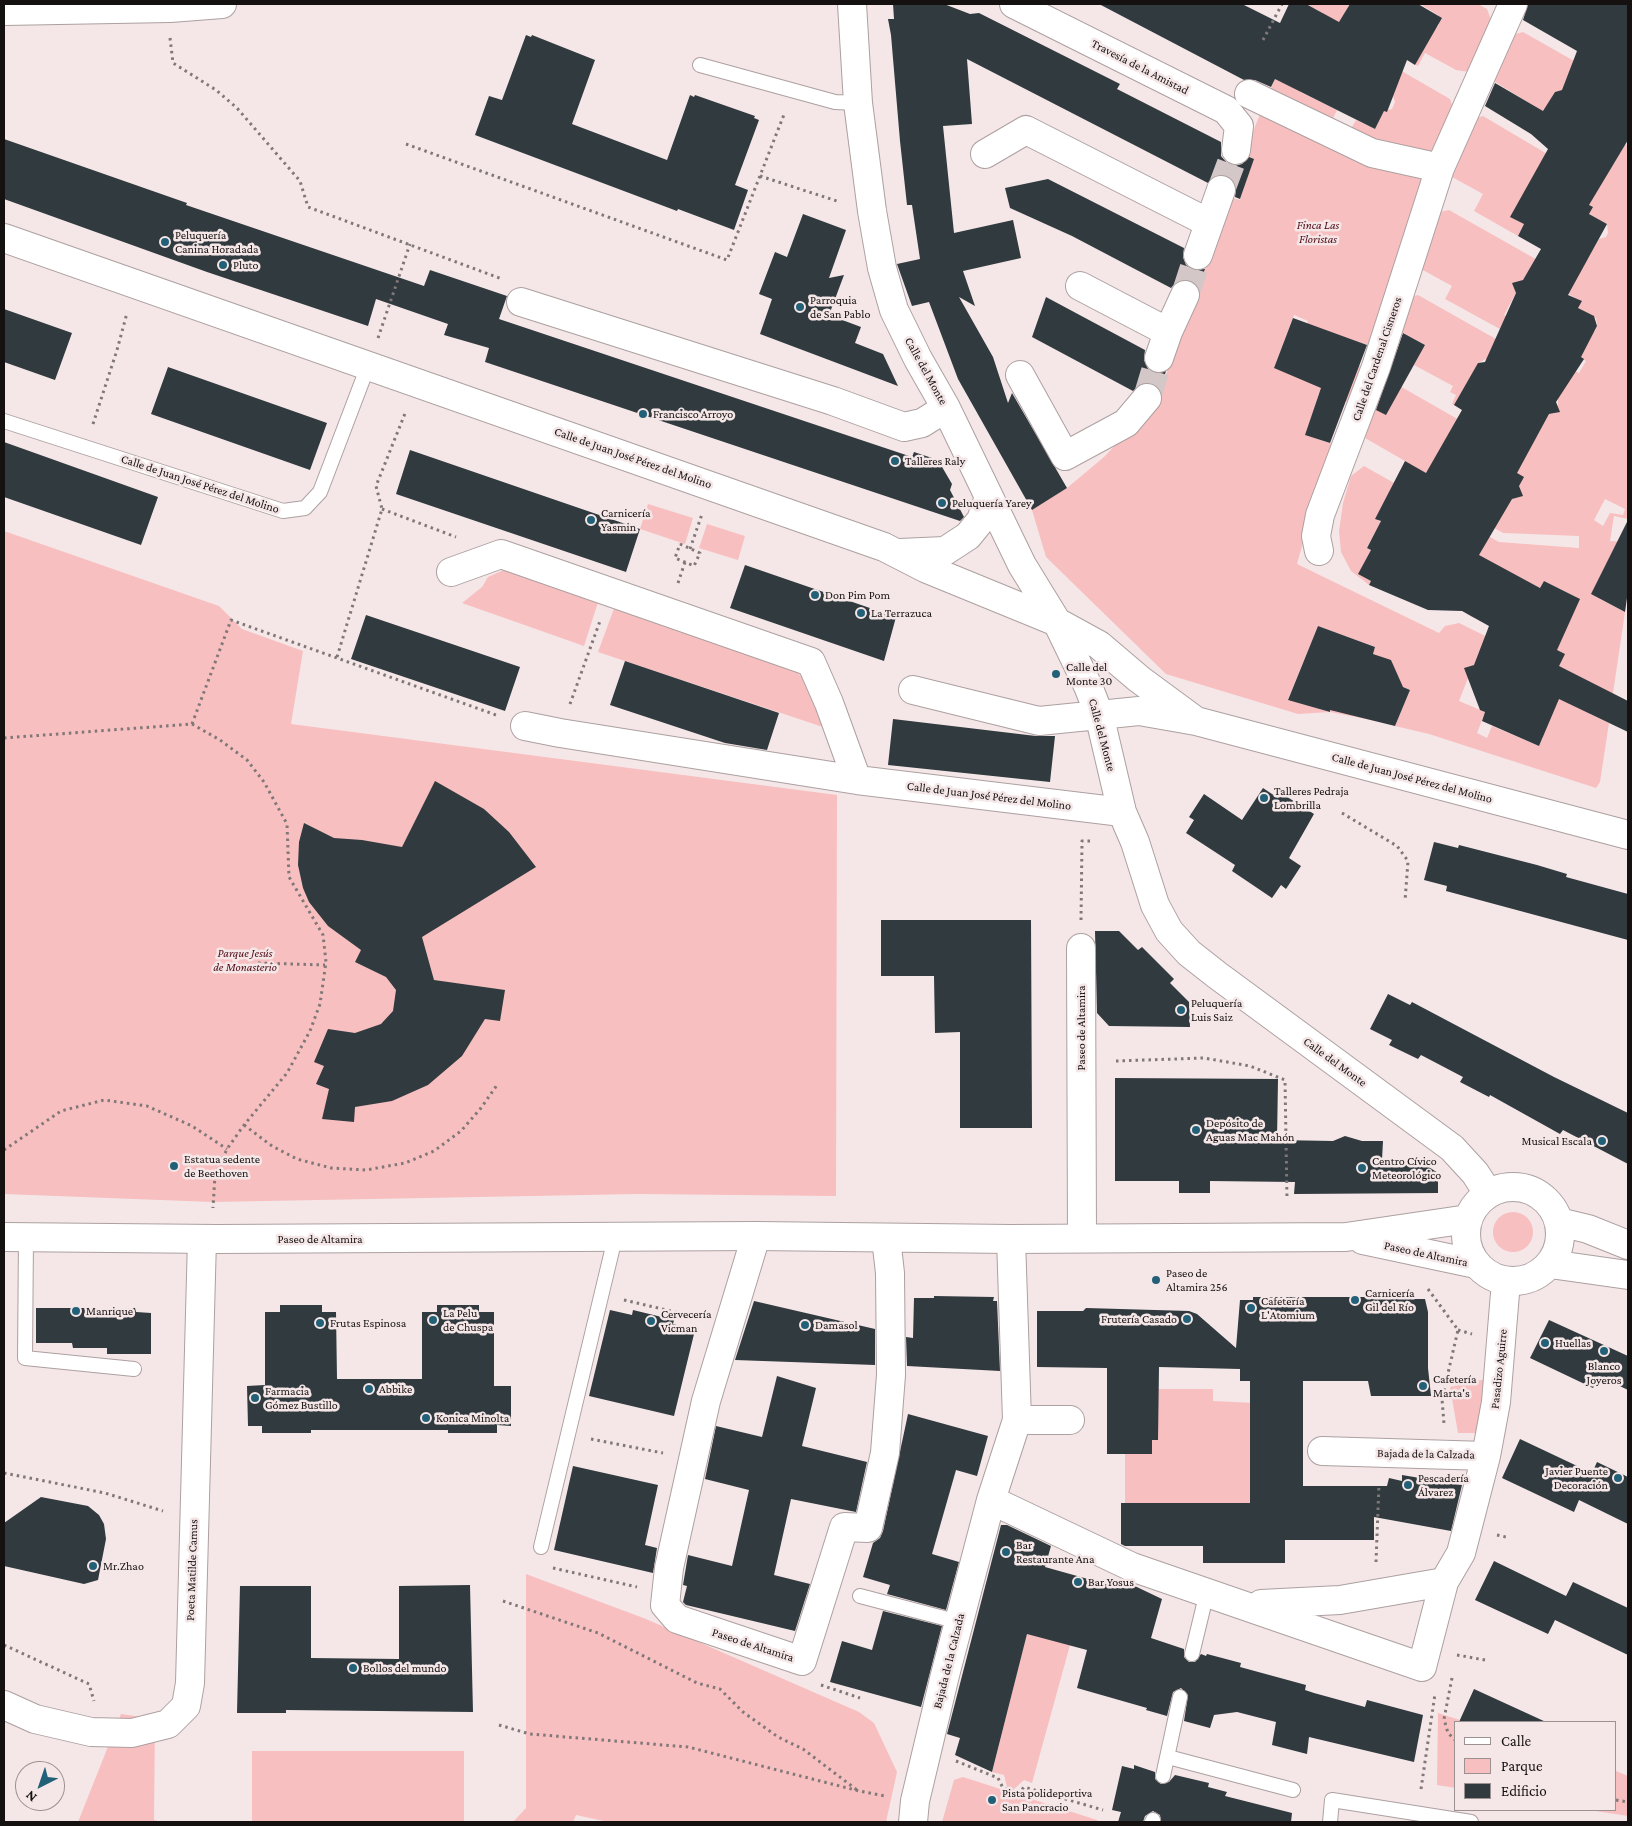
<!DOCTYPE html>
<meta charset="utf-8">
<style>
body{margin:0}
#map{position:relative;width:1632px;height:1826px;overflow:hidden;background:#f5e7e7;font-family:"Crimson Pro",serif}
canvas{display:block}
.frame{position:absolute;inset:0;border:5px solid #161111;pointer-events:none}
.legend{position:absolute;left:1454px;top:1721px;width:162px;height:90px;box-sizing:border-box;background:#f5e7e7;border:1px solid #9c9191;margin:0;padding:6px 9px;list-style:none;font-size:15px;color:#161111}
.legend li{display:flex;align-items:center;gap:10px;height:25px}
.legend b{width:25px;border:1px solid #9c9191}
.north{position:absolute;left:15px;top:1761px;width:50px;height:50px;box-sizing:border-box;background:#f5e7e7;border:1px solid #9c9191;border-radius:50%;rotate:221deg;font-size:14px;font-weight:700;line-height:20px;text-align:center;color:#161111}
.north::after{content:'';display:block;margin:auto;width:18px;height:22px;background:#226077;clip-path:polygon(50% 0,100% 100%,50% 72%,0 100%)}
</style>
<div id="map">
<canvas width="1632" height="1826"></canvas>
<div class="frame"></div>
<ul class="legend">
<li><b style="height:6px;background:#fff"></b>Calle</li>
<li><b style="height:14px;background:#f8bfc0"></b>Parque</li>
<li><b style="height:14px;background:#303a3f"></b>Edificio</li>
</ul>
<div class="north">N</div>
</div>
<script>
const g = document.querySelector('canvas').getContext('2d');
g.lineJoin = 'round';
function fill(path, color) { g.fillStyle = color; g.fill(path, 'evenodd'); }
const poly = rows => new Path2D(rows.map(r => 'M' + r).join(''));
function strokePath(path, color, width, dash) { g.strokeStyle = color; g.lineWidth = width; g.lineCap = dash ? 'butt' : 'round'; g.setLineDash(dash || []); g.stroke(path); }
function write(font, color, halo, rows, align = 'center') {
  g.font = font + ' "Crimson Pro",serif'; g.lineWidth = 5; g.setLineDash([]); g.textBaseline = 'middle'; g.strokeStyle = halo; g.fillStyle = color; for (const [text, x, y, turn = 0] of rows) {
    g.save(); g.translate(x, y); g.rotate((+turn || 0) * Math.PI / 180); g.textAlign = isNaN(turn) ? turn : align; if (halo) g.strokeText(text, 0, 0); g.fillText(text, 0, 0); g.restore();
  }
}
fill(poly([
 [1306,4,1350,4,1346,11,1367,51,1450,99,1452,105,1431,159,1348,134,1356,120,1375,129,1384,111,1392,109,1395,102,1393,96,1311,69,1300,92,1337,110,1330,125,1247,86,1251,79,1271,88,1283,61,1311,35,1323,13],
 [1420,4,1478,4,1487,9,1491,20,1469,72,1456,70,1425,53,1418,66,1404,58,1429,30,1436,29,1439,24,1438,15],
 [1523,32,1613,83,1626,62,1628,64,1628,118,1616,110,1562,90,1555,92,1552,97,1550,145,1521,128,1534,106,1492,80,1512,35],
 [1263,107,1426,172,1370,346,1307,324,1308,321,1294,315,1274,368,1334,356,1363,367,1350,403,1319,393,1306,435,1335,445,1315,500,1297,564,1439,633,1445,626,1459,623,1524,655,1551,647,1576,597,1544,581,1540,588,1519,577,1488,589,1474,618,1467,614,1478,594,1463,542,1376,519,1381,522,1367,547,1371,550,1359,574,1371,581,1369,585,1351,571,1341,552,1339,531,1343,503,1351,476,1364,466,1499,542,1579,548,1579,536,1503,533,1459,508,1512,499,1521,492,1519,486,1424,476,1405,461,1365,438,1382,388,1391,381,1496,441,1522,427,1537,436,1549,414,1556,413,1558,408,1558,399,1486,359,1478,363,1459,408,1452,404,1456,395,1450,392,1453,386,1414,365,1425,345,1400,331,1411,297,1418,295,1533,360,1538,350,1579,373,1586,361,1576,355,1588,333,1595,331,1597,326,1596,318,1578,308,1581,301,1528,272,1523,280,1514,287,1516,293,1504,315,1527,327,1520,340,1445,299,1452,286,1421,269,1439,212,1449,210,1571,279,1587,260,1599,239,1606,237,1608,233,1607,224,1589,214,1592,207,1524,224,1518,236,1474,211,1483,194,1452,177,1477,118,1483,116,1586,177,1604,160,1613,165,1625,145,1628,144,1628,550,1613,551,1611,577,1600,599,1625,612,1613,693,1590,714,1609,723,1600,782,1596,788,1429,734,1395,726,1410,690,1394,683,1376,721,1330,712,1298,714,1166,674,1046,557,1032,510,1067,488,1104,457,1155,403,1194,301,1229,197,1240,200,1253,160,1243,156],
 [1605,499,1625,509,1623,515,1610,513,1603,526,1594,520],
 [1614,516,1628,519,1625,542,1610,541],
 [1318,626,1375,647,1373,654,1392,661,1392,663,1334,700,1329,712,1288,699],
 [1474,665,1534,734,1543,738,1539,746,1492,726,1487,738,1477,733,1485,712,1459,701,1468,678,1468,667],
 [648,504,693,518,685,544,640,529],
 [707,524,745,536,738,560,699,548],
 [4,531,219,606,242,629,303,651,291,724,837,795,836,1196,638,1194,212,1202,4,1194],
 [506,569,599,599,584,646,462,603,482,587,488,577],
 [616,603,792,666,807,683,826,728,598,652],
 '1493 1232a20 20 0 1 1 40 0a20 20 0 1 1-40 0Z',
 [1490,1378,1482,1433,1458,1433,1450,1387],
 [1152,1389,1213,1389,1213,1401,1255,1403,1250,1421,1250,1472,1285,1519,1203,1503,1125,1503,1125,1454,1152,1440,1158,1440,1158,1404],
 [526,1574,646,1619,859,1712,874,1723,897,1772,886,1822,608,1822,576,1815,573,1822,513,1822,526,1808],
 [1027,1633,1070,1645,1032,1783,1024,1780,1014,1789,1007,1787,1004,1775,992,1772],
 [1438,1713,1460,1720,1456,1722,1456,1788,1437,1785],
 [121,1714,155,1719,154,1820,162,1822,78,1822],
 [252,1751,464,1751,464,1822,252,1822],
 [1616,1771,1628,1776,1628,1816,1589,1810,1616,1810],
 [963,1777,1097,1820,1098,1822,942,1822,954,1780]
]), '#f8bfc0');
fill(poly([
 [893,4,944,4,970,14,979,13,1120,84,1117,89,1221,142,1221,156,1227,163,1235,166,1242,164,1249,157,1254,159,1240,199,1235,197,1236,188,1233,180,1227,175,1218,175,1208,183,967,59,972,124,943,126,954,233,1013,220,1021,258,963,271,975,306,959,297,993,357,1008,403,1012,393,1067,488,1032,510,958,379,929,302,912,306,897,264,920,259,912,205,907,205,900,141,891,35,888,19,894,19],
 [1099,4,1242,4,1280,23,1289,4,1306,4,1339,22,1350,4,1418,4,1442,18,1415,65,1407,60,1387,112,1384,111,1375,129,1275,79,1271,87,1255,80,1244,80],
 [1528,4,1628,4,1628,140,1589,205,1593,207,1589,214,1607,224,1568,295,1582,301,1578,308,1594,316,1597,326,1581,357,1584,359,1556,402,1560,412,1549,414,1517,473,1524,477,1519,486,1523,496,1512,499,1479,555,1540,588,1544,581,1580,599,1557,650,1565,654,1559,666,1628,701,1628,732,1559,699,1539,746,1482,721,1485,712,1480,710,1464,668,1474,665,1489,626,1462,611,1428,610,1369,585,1371,581,1358,574,1371,550,1367,548,1381,521,1375,519,1405,461,1426,473,1462,410,1454,405,1478,363,1485,362,1516,293,1512,283,1523,280,1541,249,1518,236,1524,224,1510,217,1548,149,1531,134,1485,106,1495,83,1543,111,1555,92,1562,90,1577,51,1523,20],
 [526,35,531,37,532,35,595,60,572,124,667,160,690,95,694,97,695,95,755,116,754,118,759,120,735,185,748,190,734,230,678,209,677,211,475,135,489,96,502,100],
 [4,139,187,203,186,205,424,286,430,270,507,296,499,319,912,457,914,452,938,460,952,484,950,490,964,517,960,521,485,362,489,348,444,335,448,324,376,299,368,326,207,272,4,199],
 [1048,179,1184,248,1183,257,1186,265,1193,270,1205,269,1198,287,1192,281,1184,279,1176,282,1171,288,1072,236,1010,208,1005,188],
 [803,214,846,230,829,278,844,275,829,315,861,327,855,343,883,354,898,386,760,334,772,299,759,294,775,252,787,257],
 [1046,297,1145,350,1144,360,1148,369,1154,373,1166,371,1160,390,1149,383,1141,384,1133,391,1032,337],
 [4,309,72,333,55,380,4,362],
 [1293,318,1367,345,1330,443,1305,435,1321,388,1274,368],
 [1403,333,1425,345,1386,415,1376,410],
 [168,367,327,423,310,470,151,414],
 [4,442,158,497,141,545,4,497],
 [410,450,640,529,626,572,396,494],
 [1628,520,1628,591,1625,612,1591,594],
 [745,565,896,617,884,661,730,608],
 [366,615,520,667,505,711,351,659],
 [1318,626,1375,647,1373,654,1391,660,1403,687,1410,690,1395,726,1330,710,1330,712,1288,700],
 [625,661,779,713,767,750,725,743,610,705],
 [893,719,1036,736,1055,736,1050,782,888,765],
 [435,781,484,809,509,832,536,867,422,937,434,980,505,990,500,1021,485,1019,462,1056,428,1085,392,1101,355,1107,354,1122,322,1119,329,1089,316,1084,324,1066,314,1062,328,1029,355,1033,381,1024,393,1011,396,990,386,977,355,962,361,950,328,926,309,902,303,888,298,865,299,842,304,823,334,838,362,840,402,847],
 [1263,788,1278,798,1281,793,1314,814,1289,858,1301,866,1286,889,1281,885,1272,898,1232,871,1235,865,1186,833,1194,820,1189,817,1204,794,1242,820],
 [1434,842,1458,848,1459,845,1537,865,1567,874,1566,877,1628,894,1628,940,1446,891,1447,886,1424,880],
 [881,920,1031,920,1032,1128,960,1128,960,1032,935,1033,934,976,881,976],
 [1095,931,1119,931,1138,950,1142,947,1174,979,1170,983,1189,1002,1190,1027,1109,1026,1097,1013],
 [1388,994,1410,1005,1412,1002,1554,1077,1628,1113,1628,1164,1563,1130,1560,1134,1490,1095,1489,1097,1460,1082,1463,1077,1421,1055,1418,1059,1389,1045,1392,1040,1370,1029],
 [1115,1078,1278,1079,1277,1140,1333,1141,1345,1136,1362,1141,1383,1141,1382,1160,1418,1160,1438,1173,1438,1193,1294,1194,1295,1182,1210,1181,1210,1193,1179,1193,1179,1181,1115,1181],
 [934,1296,994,1297,993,1301,997,1301,1000,1371,907,1366,906,1337,913,1338,914,1298,934,1298],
 [1253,1297,1412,1297,1412,1299,1425,1299,1428,1312,1428,1368,1431,1396,1371,1396,1368,1381,1303,1381,1303,1486,1387,1486,1389,1478,1402,1481,1402,1475,1462,1485,1451,1531,1374,1517,1374,1540,1285,1540,1285,1563,1203,1563,1203,1546,1125,1546,1121,1544,1121,1503,1250,1503,1250,1381,1240,1381,1240,1369,1159,1367,1158,1440,1152,1440,1152,1454,1107,1454,1107,1368,1037,1367,1037,1311,1083,1311,1086,1308,1189,1311,1197,1314,1236,1348,1240,1300,1253,1300],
 [754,1301,875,1329,875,1365,735,1360],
 [280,1305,322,1305,322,1312,336,1312,337,1379,422,1379,422,1312,437,1312,437,1305,479,1305,479,1312,494,1312,494,1386,511,1386,511,1426,497,1425,497,1433,448,1433,448,1430,311,1430,311,1433,262,1433,262,1426,248,1426,247,1386,265,1385,265,1312,280,1312],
 [36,1308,135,1308,136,1312,151,1313,151,1354,107,1354,107,1348,73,1348,72,1343,36,1343],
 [610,1310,632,1315,633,1310,674,1320,673,1324,695,1330,674,1416,589,1396],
 [1549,1320,1628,1356,1628,1390,1599,1376,1593,1388,1530,1358],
 [777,1376,816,1388,802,1446,867,1462,856,1512,791,1499,774,1575,810,1584,795,1631,686,1605,683,1602,687,1586,683,1585,688,1555,732,1566,749,1490,705,1479,716,1426,762,1437],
 [908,1414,988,1436,977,1476,956,1470,932,1554,959,1562,946,1610,887,1594,890,1585,863,1577,873,1543,880,1538,883,1531],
 [1520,1439,1592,1473,1597,1462,1628,1477,1628,1524,1579,1500,1574,1512,1502,1478],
 [573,1466,658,1485,645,1545,657,1548,653,1573,554,1550],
 [41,1497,88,1506,99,1515,104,1524,106,1539,98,1580,84,1584,4,1566,4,1523],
 [1001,1525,1007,1525,1051,1546,1045,1567,1120,1588,1120,1579,1162,1599,1151,1638,1184,1649,1184,1657,1189,1662,1195,1662,1201,1654,1206,1656,1207,1654,1241,1663,1240,1667,1306,1685,1305,1690,1314,1693,1365,1707,1367,1700,1423,1715,1414,1762,1309,1737,1307,1754,1272,1745,1276,1722,1237,1712,1214,1715,1210,1728,1184,1721,1188,1695,1181,1688,1173,1692,1167,1716,1146,1710,1147,1708,1077,1688,1087,1650,1027,1634,992,1772,955,1755,960,1738,947,1734],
 [1494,1561,1566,1596,1573,1582,1628,1608,1628,1655,1555,1620,1548,1634,1475,1600],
 [470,1585,473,1712,286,1710,286,1713,237,1713,240,1586,311,1586,311,1658,399,1659,399,1586],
 [883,1611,942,1626,921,1707,830,1682,842,1641,872,1650],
 [1474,1689,1546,1722,1459,1722],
 [1134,1765,1155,1772,1155,1779,1161,1784,1169,1782,1175,1775,1209,1783,1208,1787,1227,1792,1225,1796,1292,1813,1291,1822,1161,1822,1160,1815,1153,1811,1145,1816,1143,1822,1118,1822,1121,1812,1112,1810,1122,1766,1134,1769]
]), '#303a3f');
strokePath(poly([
 [1221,190,1236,150],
 [1185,295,1198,255],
 [1147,398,1159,358]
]), '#d4c7c7', 28, [28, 14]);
const lane = poly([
 [700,65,835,102,858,103],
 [4,421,283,511,305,508,320,492,368,366],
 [26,1237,25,1358,134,1369],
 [541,1547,615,1238],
 [860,1596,959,1622],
 [1192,1654,1207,1592],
 [1168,1757,1293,1790],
 [1163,1776,1180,1697],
 [1152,1822,1153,1820],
 [1330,1822,1332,1800,1471,1822]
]);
const street = poly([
 [852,4,858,103,872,211,882,268,894,310,918,359,946,408,1022,565,1057,622,1088,686,1099,714,1122,812,1135,842,1155,905,1169,931,1189,953,1217,975,1452,1148,1475,1173,1488,1193],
 [1014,4,1226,110,1239,126,1236,150],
 [4,11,170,8,222,4],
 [1249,94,1372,153,1440,168],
 [985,154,1026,130,1209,223],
 [4,238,884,547,925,568,1057,622,1099,645,1139,679,1196,721],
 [1198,255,1221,190],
 [1080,286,1168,332,1185,295],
 [521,302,833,401,904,427,922,423,946,408],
 [1159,358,1168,332],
 [1020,375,1065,456,1126,423,1147,398],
 [1319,551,1316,536,1320,515,1376,367,1440,168,1513,4],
 [900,553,945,551,968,536,981,520,989,497],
 [451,572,501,554,811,662,829,703,857,780],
 [913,690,1039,721,1139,711,1196,721,1628,835],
 [525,726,560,733,857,780,1122,812],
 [1081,948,1082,1238],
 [756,1236,706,1401,669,1568,665,1605,677,1619,802,1661,844,1527,868,1528,885,1453,891,1375,890,1273,886,1238],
 [1017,1420,1070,1420],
 [1322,1451,1486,1456],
 [991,1500,1132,1567,1422,1667,1444,1582,1461,1553,1486,1456,1496,1402,1506,1281],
 [1261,1604,1340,1600,1444,1582],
 [4,1705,35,1719,91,1732,132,1733,168,1724,186,1706,190,1683,202,1239],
 [913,1822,915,1801,945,1675,991,1500,1017,1420,1011,1239]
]);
const secondary = poly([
 '1466 1234a47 47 0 1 1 94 0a47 47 0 1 1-94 0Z',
 [1559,1222,1588,1229,1628,1245],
 [4,1237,217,1239,756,1236,1011,1239,1346,1237,1468,1219],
 [1363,1240,1476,1264],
 [1550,1264,1628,1275]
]);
strokePath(lane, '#ada0a0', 16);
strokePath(street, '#ada0a0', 30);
strokePath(secondary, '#ada0a0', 30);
strokePath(poly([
 [170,38,173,63,216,90,237,108,300,181,308,207,502,279],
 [1263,40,1282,4],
 [406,144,727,260,785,112],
 [760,176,840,202],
 [378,338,410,244],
 [93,424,117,350,127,313],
 [382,509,456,537],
 [680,544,700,553,694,566,675,558,680,544],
 [690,549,702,514],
 [678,583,685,562],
 [337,657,382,509,376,486,406,411],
 [570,704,600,621],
 [192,724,220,740,247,760,264,782,287,824,289,877,323,935,326,962,320,1004,310,1031,287,1073,244,1125,227,1149,215,1175,213,1208],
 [4,738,192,724,231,620,496,715],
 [1342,813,1397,846,1408,861,1405,901],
 [1081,920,1082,841,1090,841],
 [258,963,325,965],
 [1116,1061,1204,1058,1250,1066,1285,1080,1287,1199],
 [244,1125,272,1146,297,1159,331,1168,366,1170,405,1163,434,1151,461,1131,481,1108,497,1085],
 [4,1150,61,1111,104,1100,147,1106,192,1126,227,1149],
 [1428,1289,1458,1330,1442,1399,1444,1424],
 [624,1300,701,1318],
 [1458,1330,1472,1334],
 [591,1439,663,1453],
 [4,1473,105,1493,163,1511],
 [1497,1535,1506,1537],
 [1376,1562,1379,1484],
 [553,1568,637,1587],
 [503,1601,598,1633,697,1683,720,1689,743,1712,778,1737,803,1749,857,1790],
 [4,1645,89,1684,94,1701],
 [1457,1655,1485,1660],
 [1452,1678,1444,1719,1448,1733,1456,1741],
 [821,1685,860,1698],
 [499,1725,530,1734,688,1747,859,1791,885,1796],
 [956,1761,998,1778,1003,1788,1019,1793,1024,1787,1103,1810],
 [1421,1789,1435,1694],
 [1616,1800,1628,1802]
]), '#807777', 3, [2.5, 4]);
strokePath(lane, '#fff', 14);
strokePath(street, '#fff', 28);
strokePath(secondary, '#fff', 28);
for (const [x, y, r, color] of [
 [165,242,5,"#226077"],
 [223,265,5,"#226077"],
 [800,307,5,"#226077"],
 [643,414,5,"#226077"],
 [895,461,5,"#226077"],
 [942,503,5,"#226077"],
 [591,520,5,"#226077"],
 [815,595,5,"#226077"],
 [861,613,5,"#226077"],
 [1056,674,5,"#226077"],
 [1264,798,5,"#226077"],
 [1181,1010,5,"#226077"],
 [1196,1130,5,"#226077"],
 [1602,1141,5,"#226077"],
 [174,1166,5,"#226077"],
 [1362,1168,5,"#226077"],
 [1156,1280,5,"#226077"],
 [1355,1300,5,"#226077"],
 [1251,1308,5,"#226077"],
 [76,1311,5,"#226077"],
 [1187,1319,5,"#226077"],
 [433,1320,5,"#226077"],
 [651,1321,5,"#226077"],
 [320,1323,5,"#226077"],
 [805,1325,5,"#226077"],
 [1545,1343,5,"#226077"],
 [1604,1351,5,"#226077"],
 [1423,1386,5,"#226077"],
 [369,1389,5,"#226077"],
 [255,1398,5,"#226077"],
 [426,1418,5,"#226077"],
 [1618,1478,5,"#226077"],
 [1408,1485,5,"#226077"],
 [1006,1552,5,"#226077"],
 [93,1566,5,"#226077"],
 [1078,1582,5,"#226077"],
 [353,1668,5,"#226077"],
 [992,1800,5,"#226077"]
]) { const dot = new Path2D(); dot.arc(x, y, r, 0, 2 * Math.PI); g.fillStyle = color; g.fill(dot); strokePath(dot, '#f5e7e7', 2); }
write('12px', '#161111', '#f5e7e7', [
 ["Travesía de la Amistad",1140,67,27],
 ["Calle del Cardenal Cisneros",1377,359,-71],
 ["Calle del Monte",926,371,61],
 ["Calle de Juan José Pérez del Molino",633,458,19],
 ["Calle de Juan José Pérez del Molino",200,484,18],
 ["Calle del Monte",1102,735,75],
 ["Calle de Juan José Pérez del Molino",1412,778,15],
 ["Calle de Juan José Pérez del Molino",989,796,7],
 ["Paseo de Altamira",1081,1028,-90],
 ["Calle del Monte",1335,1062,36],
 ["Paseo de Altamira",320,1239],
 ["Paseo de Altamira",1426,1254,12],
 ["Pasadizo Aguirre",1499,1369,-84],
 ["Bajada de la Calzada",1426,1454,1],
 ["Poeta Matilde Camus",192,1570,-88],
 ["Paseo de Altamira",753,1645,18],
 ["Bajada de la Calzada",949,1661,-76]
]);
write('italic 12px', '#4f0a16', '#f5e7e7', [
 ["Finca Las",1318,225],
 ["Floristas",1318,239],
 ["Parque Jesús",245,953],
 ["de Monasterio",245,967]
]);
write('12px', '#161111', '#f5e7e7', [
 ["Peluquería",175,235],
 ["Canina Horadada",175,249],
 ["Pluto",233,265],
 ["Parroquia",810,300],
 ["de San Pablo",810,314],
 ["Francisco Arroyo",653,414],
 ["Talleres Raly",905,461],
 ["Peluquería Yarey",952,503],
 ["Carnicería",601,513],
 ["Yasmin",601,527],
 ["Don Pim Pom",825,595],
 ["La Terrazuca",871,613],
 ["Calle del",1066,667],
 ["Monte 30",1066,681],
 ["Talleres Pedraja",1274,791],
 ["Lombrilla",1274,805],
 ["Peluquería",1191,1003],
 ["Luis Saiz",1191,1017],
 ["Depósito de",1206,1123],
 ["Aguas Mac Mahón",1206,1137],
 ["Musical Escala",1592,1141,"right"],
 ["Estatua sedente",184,1159],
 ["de Beethoven",184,1173],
 ["Centro Cívico",1372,1161],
 ["Meteorológico",1372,1175],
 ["Paseo de",1166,1273],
 ["Altamira 256",1166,1287],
 ["Carnicería",1365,1293],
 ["Gil del Río",1365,1307],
 ["Cafetería",1261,1301],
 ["L'Atomium",1261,1315],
 ["Manrique",86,1311],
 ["La Pelu",443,1313],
 ["de Chuspa",443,1327],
 ["Cervecería",661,1314],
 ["Vicman",661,1328],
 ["Frutería Casado",1177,1319,"right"],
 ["Frutas Espinosa",330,1323],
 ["Damasol",815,1325],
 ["Huellas",1555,1343],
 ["Blanco",1604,1366,"center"],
 ["Joyeros",1604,1380,"center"],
 ["Cafetería",1433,1379],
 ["Marta's",1433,1393],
 ["Abbike",379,1389],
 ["Farmacia",265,1391],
 ["Gómez Bustillo",265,1405],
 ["Konica Minolta",436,1418],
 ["Javier Puente",1608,1471,"right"],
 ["Decoración",1608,1485,"right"],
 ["Pescadería",1418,1478],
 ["Álvarez",1418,1492],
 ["Bar",1016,1545],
 ["Restaurante Ana",1016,1559],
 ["Mr.Zhao",103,1566],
 ["Bar Yosus",1088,1582],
 ["Bollos del mundo",363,1668],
 ["Pista polideportiva",1002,1793],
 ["San Pancracio",1002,1807]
], 'left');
</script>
